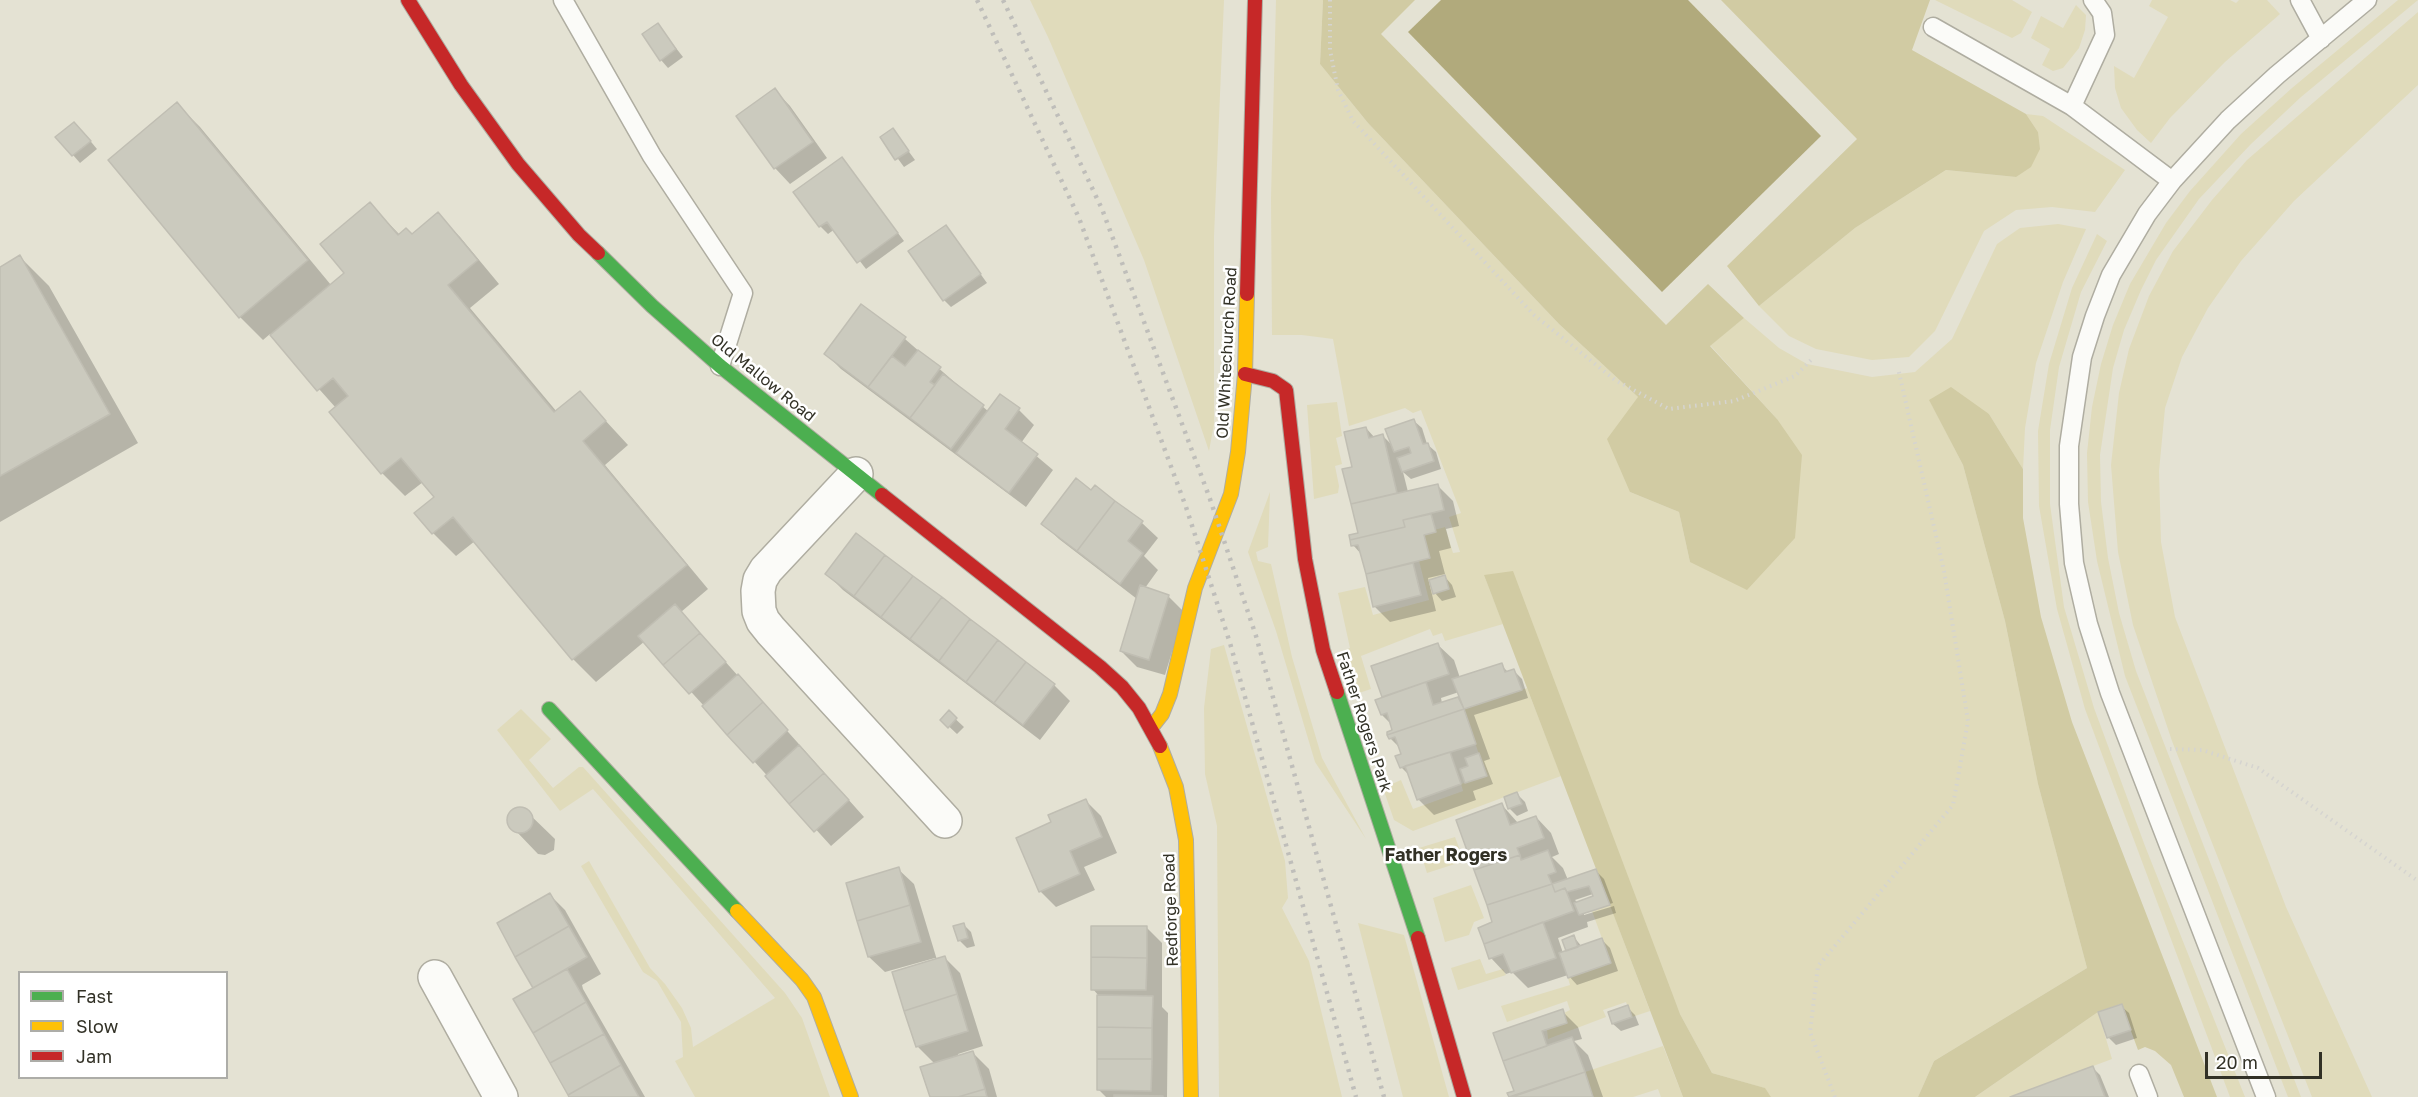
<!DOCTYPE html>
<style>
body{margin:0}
#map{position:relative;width:2418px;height:1097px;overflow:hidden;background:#e4e2d3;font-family:"Golos Text",sans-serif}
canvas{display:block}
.legend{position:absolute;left:18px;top:971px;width:210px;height:108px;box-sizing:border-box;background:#fff;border:2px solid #adada8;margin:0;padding:8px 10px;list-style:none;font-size:18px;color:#323126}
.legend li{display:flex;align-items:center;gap:12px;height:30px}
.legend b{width:30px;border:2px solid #adada8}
.scale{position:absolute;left:2205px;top:1052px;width:117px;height:27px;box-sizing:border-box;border:3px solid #323126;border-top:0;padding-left:8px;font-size:18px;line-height:21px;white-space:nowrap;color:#323126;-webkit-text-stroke:4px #fff;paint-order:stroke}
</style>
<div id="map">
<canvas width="2418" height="1097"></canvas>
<ul class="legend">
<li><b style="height:8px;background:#4caf50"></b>Fast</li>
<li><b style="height:8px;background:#ffc107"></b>Slow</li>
<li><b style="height:8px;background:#c62828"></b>Jam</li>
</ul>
<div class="scale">20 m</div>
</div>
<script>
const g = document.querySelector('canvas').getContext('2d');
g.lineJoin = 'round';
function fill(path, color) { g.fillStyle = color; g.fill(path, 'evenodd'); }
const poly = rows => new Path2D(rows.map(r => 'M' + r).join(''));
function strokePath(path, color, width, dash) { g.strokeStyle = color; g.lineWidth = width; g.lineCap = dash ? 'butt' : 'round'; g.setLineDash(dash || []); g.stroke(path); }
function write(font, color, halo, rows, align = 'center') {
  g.font = font + ' "Golos Text",sans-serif'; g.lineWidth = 5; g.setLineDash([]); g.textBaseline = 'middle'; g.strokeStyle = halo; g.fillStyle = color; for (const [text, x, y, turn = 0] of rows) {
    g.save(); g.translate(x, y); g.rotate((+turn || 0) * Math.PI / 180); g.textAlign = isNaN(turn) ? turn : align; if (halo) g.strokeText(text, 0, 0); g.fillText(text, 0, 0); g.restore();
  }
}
fill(poly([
 [1030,0,1224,0,1214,236,1214,424,1209,451,1144,260,1048,37],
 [1276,0,1323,0,1320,64,1368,123,1559,324,1638,397,1630,492,1679,512,1690,562,1777,419,1710,345,1744,318,1779,348,1807,364,1872,377,1915,372,1952,339,1997,244,2020,228,2058,224,2086,229,2063,282,2036,363,2025,428,2023,469,1989,414,1930,401,1963,465,2005,621,2038,784,2087,968,1934,1061,1918,1097,1771,1097,1764,1088,1712,1073,1680,1014,1484,575,1503,624,1445,641,1442,633,1433,636,1430,629,1361,656,1371,689,1353,695,1343,651,1350,648,1338,593,1365,587,1373,615,1429,600,1419,561,1430,558,1424,535,1435,532,1434,530,1445,527,1453,553,1460,552,1449,517,1461,513,1421,410,1413,413,1405,408,1349,426,1333,339,1302,335,1272,335,1271,198],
 [1935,0,2012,0,2032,12,2021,33,2012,38],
 [2152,0,2230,0,2236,3,2239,0,2267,0,2280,14,2225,62,2170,118,2151,143,2137,130,2121,108,2115,88,2114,66,2134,78,2145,58,2168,17,2149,6],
 [2398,0,2418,0,2301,97,2251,144,2199,199,2156,260,2141,290,2124,330,2113,368,2100,455,2101,502,2108,558,2119,613,2136,671,2301,1097,2288,1097,2125,676,2097,561,2088,502,2087,453,2092,407,2101,364,2113,325,2130,284,2166,223,2190,191,2241,134,2292,88],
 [2076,5,2086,15,2085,30,2079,48,2063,68,2053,71,2042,65,2050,49,2031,38,2041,16,2063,28],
 [2418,12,2418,85,2294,201,2241,261,2208,308,2182,357,2165,408,2159,471,2161,542,2175,617,2286,907,2372,1097,2312,1097,2172,741,2133,625,2118,552,2111,465,2119,393,2129,349,2149,296,2173,251,2212,200,2247,160],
 [2026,114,2043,116,2125,170,2095,212,2052,207,2016,210,1984,231,1935,331,1909,357,1872,360,1816,349,1789,336,1759,306,1855,228,1946,170,2016,177,2038,132],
 [2097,234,2107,241,2081,292,2059,367,2050,430,2050,504,2064,607,2094,708,2145,846,2245,1097,2230,1097,2085,709,2057,609,2039,506,2038,431,2049,364,2072,288],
 [1337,402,1342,436,1336,438,1342,464,1335,466,1339,486,1338,493,1314,499,1307,405],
 [1270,492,1268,547,1256,552,1258,561,1271,564,1292,657,1322,758,1366,839,1315,762,1276,631,1248,552],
 [1224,645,1285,861,1288,898,1282,908,1309,961,1342,1097,1219,1097,1217,826,1205,774,1204,708,1211,649],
 [1527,688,1561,776,1413,831,1394,820,1383,788,1401,780,1413,809,1463,791,1461,784,1486,776,1464,709],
 [521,709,551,739,529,760,553,788,579,767,583,767,785,993,802,1018,830,1097,695,1097,675,1061,683,1057,681,1022,657,981,643,972,581,866,589,861,650,968,665,984,682,1008,691,1028,693,1047,775,998,593,789,560,811,497,730],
 [1455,837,1464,861,1427,873,1419,848],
 [1471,885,1484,918,1474,922,1469,935,1445,942,1433,898],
 [1610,905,1650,1011,1632,1017,1626,1002,1603,1010,1606,1017,1548,1039,1547,1030,1567,1023,1564,1013,1570,1010,1567,1001,1507,1022,1501,1006,1570,985,1568,978,1611,963,1592,911],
 [1358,923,1404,935,1449,1097,1403,1097],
 [1480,959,1486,974,1503,969,1506,975,1458,990,1451,968],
 [2098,1012,2112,1059,2010,1097,1975,1097],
 [1663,1046,1683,1097,1661,1097,1658,1089,1633,1097,1593,1097,1585,1072]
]), '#e0dbbb');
fill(poly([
 [1323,0,1415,0,1381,34,1666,325,1708,284,1744,318,1710,346,1777,419,1802,455,1795,538,1747,590,1690,562,1679,512,1630,492,1607,439,1638,397,1559,324,1368,123,1320,64],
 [1721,0,1930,0,1912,50,2026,114,2038,132,2040,149,2031,167,2016,177,1946,170,1855,228,1759,306,1727,266,1857,139],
 [1951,387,1989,414,2023,469,2023,518,2041,617,2072,722,2217,1097,2184,1097,2171,1065,2155,1051,2145,1047,2138,1050,2121,1004,2098,1012,1975,1097,1918,1097,1934,1061,2087,968,2038,784,2005,621,1963,465,1929,400],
 [1513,571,1680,1014,1712,1073,1765,1088,1771,1097,1683,1097,1484,575]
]), '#d1cba3');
fill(poly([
 [1441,0,1688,0,1821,136,1662,292,1408,32]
]), '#b1aa7c');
fill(poly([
 [658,25,683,57,668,68,661,60],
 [775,90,790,106,827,158,790,184,775,168],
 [177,104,200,127,331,285,346,273,370,204,400,235,412,236,437,214,460,237,499,284,470,308,557,412,580,393,628,445,605,465,708,589,681,612,864,817,831,846,645,641,596,682,573,659,475,541,456,556,433,533,416,513,436,497,423,482,405,496,382,473,336,408,270,334,263,340,240,317],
 [893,130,915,160,904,167,882,137],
 [82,131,97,149,80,163,73,155],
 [842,159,904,241,866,269,835,229,828,234,820,226,795,193],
 [946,226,987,283,951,307,944,300],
 [20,257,49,286,138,443,0,522,0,269],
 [905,339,989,412,1019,410,1034,425,1021,443,1053,470,1026,507,841,369,826,354],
 [1414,421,1422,428,1427,444,1436,452,1441,469,1411,479,1403,472,1408,492,1437,485,1453,501,1459,526,1446,529,1451,548,1439,551,1445,574,1428,578,1436,611,1390,622,1374,606,1362,555,1353,545,1360,534,1344,470,1353,468,1366,428,1375,438,1383,436,1393,446],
 [1095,487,1142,523,1158,538,1144,556,1158,570,1145,588,1168,596,1184,612,1165,675,1137,667,1121,651,1137,599,1059,539,1043,524],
 [827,574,1054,685,1070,701,1040,740,843,590],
 [1445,577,1452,585,1456,597,1442,601,1435,593,1431,581],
 [1438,645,1454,660,1460,678,1501,665,1509,673,1514,671,1522,679,1528,698,1474,715,1490,759,1484,761,1493,784,1473,791,1476,800,1434,815,1418,799,1410,776,1401,767,1403,754,1401,749,1390,738,1394,730,1392,725,1382,715,1377,701,1383,698,1372,667],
 [1459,692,1463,703,1458,698,1442,703,1441,698],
 [949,713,964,727,957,734,942,720],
 [1517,794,1525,802,1528,811,1517,816,1509,808],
 [1085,800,1101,816,1117,853,1084,867,1095,890,1056,907,1040,891,1053,823],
 [1502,805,1518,823,1536,817,1551,833,1559,854,1552,857,1563,868,1568,880,1596,871,1604,879,1613,903,1584,912,1584,915,1614,906,1616,913,1587,922,1588,927,1558,938,1563,953,1568,952,1574,937,1582,947,1602,940,1610,948,1618,971,1577,985,1568,975,1528,988,1512,972,1506,974,1491,958],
 [1593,894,1594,897,1578,903,1575,900],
 [517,809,525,810,555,839,554,850,545,855,538,854,515,830,509,820,511,813],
 [898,869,914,884,937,960,945,958,960,973,983,1046,958,1054,959,1057,973,1053,989,1069,997,1097,931,1097,935,1064,917,1046,935,958,885,972,869,957],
 [550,895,565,910,601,974,582,985,583,989,645,1097,570,1097,535,988],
 [963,924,971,932,975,946,967,948,959,940],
 [1146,927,1162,943,1162,1007,1168,1013,1167,1097,1106,1097,1098,1089,1098,995,1093,989],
 [2121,1006,2129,1013,2137,1038,2116,1045,2108,1037],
 [1627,1007,1635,1015,1639,1025,1621,1031,1613,1024,1610,1013],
 [1562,1011,1578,1027,1582,1039,1574,1041,1588,1055,1603,1097,1510,1097,1509,1094,1515,1092,1495,1033],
 [2093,1068,2100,1075,2109,1097,2014,1097]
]), '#0003');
const building = poly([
 [658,23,676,49,660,61,642,34,658,23],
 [775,88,813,142,774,169,736,116,775,88],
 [177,102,308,260,239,318,108,160,177,102],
 [74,122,91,141,72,156,55,137,74,122],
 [893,128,909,151,895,160,880,137,893,128],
 [842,157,898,233,857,263,827,222,819,227,793,192,842,157],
 [370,202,398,235,406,228,412,234,438,212,478,260,448,285,554,412,580,391,606,421,583,441,687,565,572,660,453,517,432,534,414,513,434,497,401,458,381,474,329,412,348,396,333,378,317,391,270,335,344,273,320,244,370,202],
 [946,225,981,274,943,301,908,251,946,225],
 [20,255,110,414,0,476,0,267,20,255],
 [861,304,906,337,868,387,824,354,861,304],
 [918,350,941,367,930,382,935,385,910,418,868,387,892,356,905,366,918,350],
 [943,374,984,405,951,449,910,418,943,374],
 [1000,394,1020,408,1005,429,1038,454,1009,493,956,453,1000,394],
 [1414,419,1423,444,1428,443,1434,461,1402,472,1397,458,1411,453,1409,447,1394,452,1385,429,1414,419],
 [1366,427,1369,438,1383,434,1397,493,1351,504,1342,469,1352,467,1344,432,1366,427],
 [1076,478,1091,490,1095,485,1115,501,1077,551,1041,524,1076,478],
 [1438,484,1444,510,1403,520,1405,527,1350,540,1349,535,1358,533,1351,504,1438,484],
 [1115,501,1143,521,1128,541,1143,553,1120,584,1077,551,1115,501],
 [1431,514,1436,532,1424,535,1430,558,1366,574,1358,545,1351,546,1350,540,1405,527,1403,520,1431,514],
 [856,533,885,555,854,596,825,574,856,533],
 [885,555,913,576,881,617,854,596,885,555],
 [1413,563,1421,595,1373,607,1366,574,1413,563],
 [1445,575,1449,589,1433,594,1429,580,1445,575],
 [913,576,942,597,910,639,881,617,913,576],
 [1140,585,1169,595,1149,660,1120,651,1140,585],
 [942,597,970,619,939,661,910,639,942,597],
 [675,604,700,633,663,665,638,636,675,604],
 [970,619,998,640,966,682,939,661,970,619],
 [700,633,726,662,689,694,663,665,700,633],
 [998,640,1026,662,994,703,966,682,998,640],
 [1438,643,1449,674,1382,697,1371,666,1438,643],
 [1026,662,1055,684,1023,725,994,703,1026,662],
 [1502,663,1505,672,1514,669,1522,690,1464,709,1452,679,1502,663],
 [738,674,763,702,727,735,702,706,738,674],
 [1426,682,1433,705,1458,697,1464,709,1387,735,1387,732,1392,730,1387,713,1381,715,1375,700,1426,682],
 [763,702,788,730,753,763,727,735,763,702],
 [1464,709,1476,744,1400,768,1395,756,1401,754,1395,737,1389,739,1387,735,1464,709],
 [949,710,957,718,948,728,940,720,949,710],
 [799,745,824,773,789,804,765,776,799,745],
 [1450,752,1461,784,1417,800,1405,766,1450,752],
 [1479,753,1487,776,1465,783,1460,769,1468,766,1465,758,1479,753],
 [824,773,849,800,814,832,789,804,824,773],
 [1517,792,1522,804,1508,809,1504,797,1517,792],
 [1086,799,1102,837,1070,851,1080,874,1039,892,1016,838,1051,822,1048,815,1086,799],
 [1502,803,1510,825,1536,816,1544,838,1517,848,1520,855,1474,870,1456,820,1502,803],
 '507 820a13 13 0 1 1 26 0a13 13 0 1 1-26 0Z',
 [1548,850,1556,872,1548,875,1552,884,1487,905,1474,870,1520,855,1521,860,1548,850],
 [899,867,910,905,857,921,846,883,899,867],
 [1596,869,1610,905,1579,915,1574,903,1593,896,1589,886,1567,892,1565,888,1555,892,1552,884,1596,869],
 [1552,884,1555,892,1565,888,1574,911,1484,944,1478,928,1492,922,1487,905,1552,884],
 [550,893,569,926,515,957,497,923,550,893],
 [910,905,921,942,868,957,857,921,910,905],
 [1543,922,1556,958,1511,973,1503,954,1489,959,1484,944,1543,922],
 [964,923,968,938,958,941,953,926,964,923],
 [569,926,587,957,533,988,515,957,569,926],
 [1091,926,1147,926,1147,958,1091,957,1091,926],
 [1574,935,1578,947,1566,951,1562,940,1574,935],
 [1602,938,1611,963,1568,978,1559,953,1602,938],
 [945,956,957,994,904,1011,892,972,945,956],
 [1091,957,1147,958,1146,990,1091,990,1091,957],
 [567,969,586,1002,533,1033,513,999,567,969],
 [957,994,968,1031,916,1047,904,1011,957,994],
 [1097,995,1153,996,1152,1028,1097,1027,1097,995],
 [586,1002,604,1034,550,1063,533,1033,586,1002],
 [2122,1004,2131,1030,2107,1038,2098,1012,2122,1004],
 [1628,1005,1632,1017,1612,1024,1608,1012,1628,1005],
 [1563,1009,1567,1023,1542,1031,1547,1046,1503,1061,1493,1033,1563,1009],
 [1097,1027,1152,1028,1152,1059,1097,1059,1097,1027],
 [604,1034,621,1065,568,1095,550,1063,604,1034],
 [1572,1037,1585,1072,1509,1097,1507,1093,1514,1091,1503,1061,1572,1037],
 [973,1051,985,1089,958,1097,930,1097,920,1067,973,1051],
 [1097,1059,1152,1059,1151,1091,1097,1090,1097,1059],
 [621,1065,639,1097,569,1097,568,1095,621,1065],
 [2093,1066,2105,1097,2010,1097,2093,1066],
 [1585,1072,1593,1097,1512,1097,1585,1072],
 [985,1089,987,1097,958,1097,985,1089],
 [1114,1095,1163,1096,1163,1097,1114,1097,1114,1095]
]);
fill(building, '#cbcabe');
strokePath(building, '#c0beb3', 1.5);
const lane = poly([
 [563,0,652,156,743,293,720,366],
 [2093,0,2102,13,2105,35,2072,106,2172,181],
 [2300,0,2321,39],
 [1933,27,2072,106],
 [2139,1074,2148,1097],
 [2266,1097,2110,693,2088,624,2074,563,2069,504,2069,446,2082,357,2095,316,2111,275,2147,214,2172,181,2228,120,2277,75,2367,0]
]);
const street = poly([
 [856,474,766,570,760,580,758,591,759,611,763,621,771,631,945,821],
 [435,977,501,1097]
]);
const fast = poly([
 [598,253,652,306,720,366,882,495],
 [1337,692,1418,938],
 [549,709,737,911]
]);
const slow = poly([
 [1151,728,1162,714,1170,694,1195,588,1231,494,1238,452,1245,374,1247,294],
 [1160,746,1176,787,1186,840,1191,1097],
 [737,911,802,980,814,997,851,1097]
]);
const jam = poly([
 [408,0,461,85,518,164,579,235,598,253],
 [1247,294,1255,0],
 [1245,374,1273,381,1286,390,1305,559,1323,650,1337,692],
 [882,495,1100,667,1122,687,1139,708,1160,746],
 [1418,938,1464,1097]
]);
strokePath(lane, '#afada1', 21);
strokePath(street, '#afada1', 36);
strokePath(fast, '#afada1', 16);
strokePath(slow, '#afada1', 16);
strokePath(jam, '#afada1', 16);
strokePath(poly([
 [1330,0,1330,50,1338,90,1353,121,1534,315,1615,380,1669,409,1734,401,1795,376,1813,358],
 [2170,749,2202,750,2258,768,2418,881],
 [1835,1097,1810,1032,1818,966,1953,805,1968,721,1944,571,1898,368]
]), '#d5d4d0', 4, [1.5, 4.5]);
strokePath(lane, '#fbfbf8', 18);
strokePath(street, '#fbfbf8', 33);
strokePath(fast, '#4caf50', 14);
strokePath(slow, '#ffc107', 14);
strokePath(jam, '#c62828', 14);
strokePath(poly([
 [977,0,1079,218,1186,507,1230,643,1356,1097],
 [1003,0,1102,209,1210,499,1256,636,1384,1097]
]), '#bfbeba', 4.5, [3, 6]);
write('16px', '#323126', '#fff', [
 ["Old Whitechurch Road",1227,353,-87],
 ["Old Mallow Road",763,378,39],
 ["Father Rogers Park",1364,722,72],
 ["Redforge Road",1171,910,-92]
]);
write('bold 18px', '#323126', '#fff', [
 ["Father Rogers",1446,855]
]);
</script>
